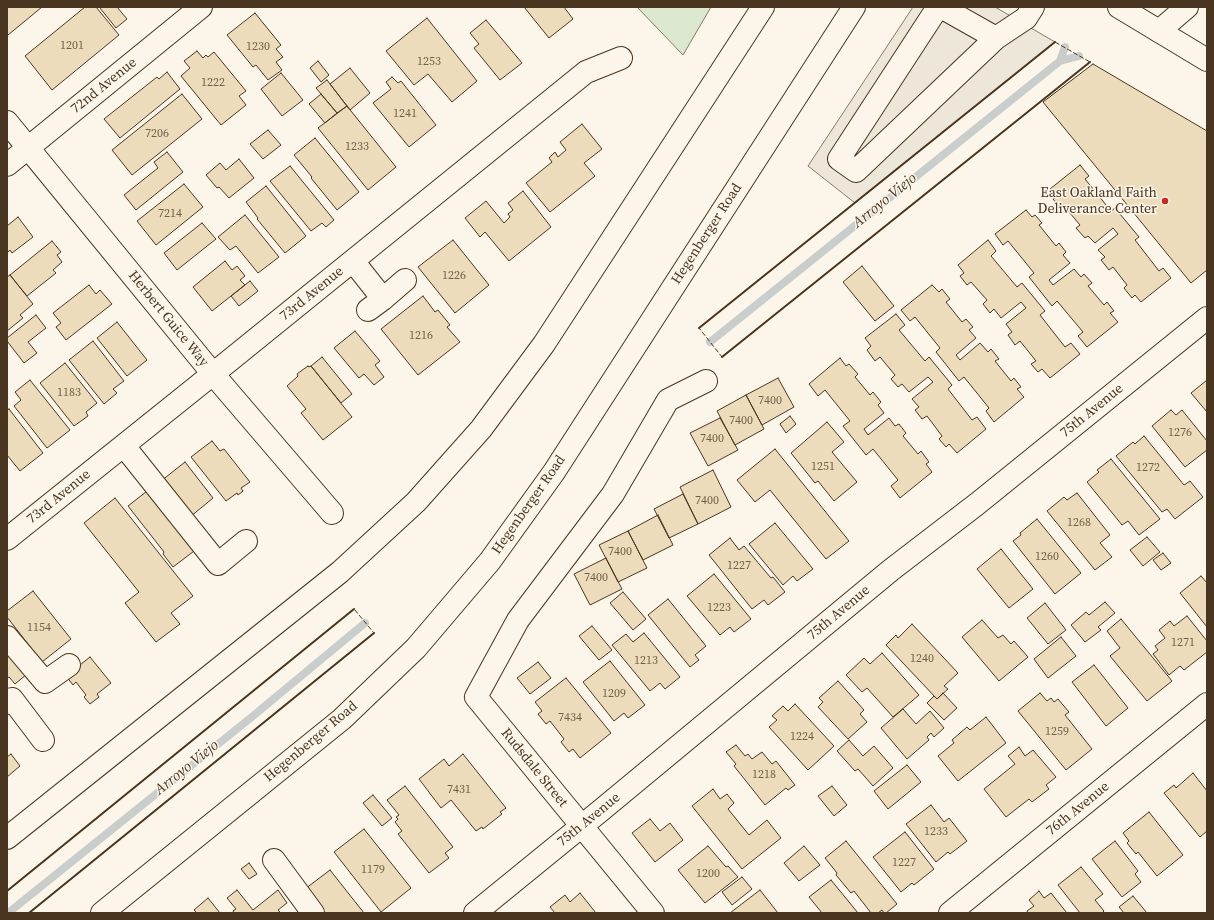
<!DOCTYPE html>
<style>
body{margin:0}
#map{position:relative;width:1214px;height:920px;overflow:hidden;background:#fbf6e9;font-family:"Source Serif 4",serif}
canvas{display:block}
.frame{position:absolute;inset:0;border:8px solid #4a3520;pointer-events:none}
</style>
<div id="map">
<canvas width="1214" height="920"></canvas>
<div class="frame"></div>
</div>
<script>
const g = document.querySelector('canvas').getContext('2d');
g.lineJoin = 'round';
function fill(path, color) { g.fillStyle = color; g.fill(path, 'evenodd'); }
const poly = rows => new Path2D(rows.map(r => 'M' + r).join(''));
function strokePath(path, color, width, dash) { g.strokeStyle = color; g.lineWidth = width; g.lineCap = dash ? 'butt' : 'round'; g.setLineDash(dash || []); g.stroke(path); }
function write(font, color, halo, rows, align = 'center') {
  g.font = font + ' "Source Serif 4",serif'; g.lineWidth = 3; g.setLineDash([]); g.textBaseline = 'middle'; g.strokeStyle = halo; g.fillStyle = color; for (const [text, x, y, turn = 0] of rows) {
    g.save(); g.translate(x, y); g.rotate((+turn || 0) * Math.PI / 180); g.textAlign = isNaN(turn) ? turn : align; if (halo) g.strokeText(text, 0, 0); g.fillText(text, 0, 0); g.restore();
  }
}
const green = poly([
 [637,7,711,7,683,55,637,7]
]);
fill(green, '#dce7d0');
strokePath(green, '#887966', 1);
const parking = poly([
 [913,7,995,7,1055,42,855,203,808,166,913,7]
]);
fill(parking, '#ede7d9');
strokePath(parking, '#887966', 1);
strokePath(poly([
 [1060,61,1079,56],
 [710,342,1060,61,1065,47],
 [8,913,253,716,365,623]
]), '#c9cecd', 8);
const building = poly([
 [7,7,42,7,8,35,7,34,7,7],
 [85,7,96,7,119,35,52,90,25,56,85,7],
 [101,7,117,7,127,19,116,28,100,8,101,7],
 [524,7,564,7,573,19,549,38,524,7],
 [255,13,281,45,276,49,283,57,276,62,282,70,268,80,256,65,253,67,227,35,255,13],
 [427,18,477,81,452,102,428,74,414,85,386,51,427,18],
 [486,20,522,63,500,80,474,48,479,44,470,33,486,20],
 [197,51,203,58,206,55,208,57,214,52,246,91,239,96,246,105,221,125,181,76,190,68,184,61,197,51],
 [318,61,329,75,321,82,310,68,318,61],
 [1093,64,1207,131,1207,270,1191,283,1043,102,1093,64],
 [350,68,370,93,350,110,330,84,350,68],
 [167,72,180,89,120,138,104,119,157,77,159,79,167,72],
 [281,73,303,100,282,116,261,89,281,73],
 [392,77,398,83,401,81,436,125,409,147,373,103,391,89,386,82,392,77],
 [327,80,347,106,337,113,316,88,327,80],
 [182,94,202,119,132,175,112,150,182,94],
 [321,94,337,113,325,123,309,104,321,94],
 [347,106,396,167,368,190,318,128,347,106],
 [582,124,602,149,584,163,595,176,550,212,526,183,552,162,549,158,555,152,558,157,566,150,560,142,582,124],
 [268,130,281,145,263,159,250,144,268,130],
 [315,138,359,192,337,210,311,178,312,177,294,155,315,138],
 [167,152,183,172,136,210,124,195,158,168,154,162,167,152],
 [239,159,254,178,229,198,219,187,217,188,206,175,220,163,226,170,239,159],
 [1080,165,1089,176,1085,179,1111,211,1115,208,1139,237,1135,240,1159,271,1163,268,1171,278,1141,302,1135,295,1132,298,1124,288,1127,285,1113,267,1109,270,1101,260,1105,257,1098,250,1118,234,1113,228,1095,243,1088,236,1085,238,1076,228,1080,225,1064,206,1061,209,1053,199,1057,197,1050,189,1080,165],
 [290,166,334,220,326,227,322,223,311,231,270,181,290,166],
 [184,184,203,207,156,245,137,221,184,184],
 [266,186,306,236,285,253,257,219,258,218,246,202,266,186],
 [523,191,551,227,509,261,485,232,480,237,465,218,486,201,504,223,510,217,508,214,513,210,508,203,523,191],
 [1026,210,1032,217,1035,215,1042,223,1039,225,1056,246,1059,243,1066,252,1063,255,1070,263,1049,280,1053,285,1074,269,1081,277,1084,274,1092,283,1088,286,1104,305,1107,302,1114,311,1110,313,1118,322,1087,347,1078,336,1083,332,1057,301,1052,306,1029,277,1034,273,1008,241,1003,245,995,234,1026,210],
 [245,215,279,257,258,273,236,246,230,250,218,237,245,215],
 [18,217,33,237,12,253,10,250,7,253,7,226,18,217],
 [202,223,216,239,177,270,164,253,202,223],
 [453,240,489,285,455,313,418,267,453,240],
 [988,240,996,251,991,256,1017,287,1022,283,1045,311,1040,315,1065,347,1071,343,1080,354,1050,378,1042,369,1038,372,1031,364,1036,361,1020,341,1015,345,1008,335,1012,332,1006,324,1026,308,1021,302,1001,318,994,309,990,313,983,304,987,300,971,282,967,285,960,276,964,273,958,265,988,240],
 [52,241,61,252,57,255,62,262,53,270,56,273,27,296,10,275,52,241],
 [225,261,232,270,237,266,245,276,240,280,245,285,212,311,193,287,225,261],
 [862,266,894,306,875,321,843,282,862,266],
 [10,275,33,304,20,315,23,318,7,331,7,277,10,275],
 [250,281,258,291,239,306,231,296,250,281],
 [89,285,96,294,100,290,112,304,66,340,56,327,61,323,53,313,89,285],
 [932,285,939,292,942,289,950,299,946,302,962,322,966,319,973,327,969,330,976,338,956,355,960,360,980,343,988,352,991,349,999,359,995,361,1011,381,1014,378,1021,387,1017,389,1024,397,994,422,986,411,989,408,964,377,959,381,936,352,940,348,915,317,910,321,901,310,932,285],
 [423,296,435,312,438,310,450,325,447,327,460,342,418,375,381,329,423,296],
 [896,314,905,325,899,330,925,361,929,357,952,385,948,389,972,420,977,417,986,429,957,453,949,444,946,447,939,439,942,436,927,416,922,419,915,410,919,407,912,399,933,382,928,377,909,392,902,384,898,387,891,379,895,375,880,357,875,361,867,350,871,346,865,338,896,314],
 [36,315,46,328,28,342,37,353,24,363,7,341,7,338,36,315],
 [117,322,147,360,127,376,97,338,117,322],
 [355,331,380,361,375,365,384,377,374,385,364,374,359,378,334,348,355,331],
 [93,341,124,381,113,389,117,393,104,404,69,360,93,341],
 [322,357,352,394,341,403,311,366,322,357],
 [840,358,846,366,849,364,858,374,855,377,870,395,873,392,881,402,878,405,884,413,864,429,868,435,889,418,895,426,899,424,906,433,903,436,918,454,921,451,929,462,926,464,932,472,900,498,891,486,898,480,873,449,866,455,843,426,850,421,825,390,818,396,809,384,840,358],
 [65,363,97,403,86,412,88,416,74,426,40,383,65,363],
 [308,366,309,367,311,366,352,417,323,440,301,413,306,409,287,386,298,376,297,374,308,366],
 [778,378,794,407,762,425,746,395,778,378],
 [30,380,70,430,47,448,14,406,21,400,15,392,30,380],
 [1207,380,1207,412,1191,393,1207,380],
 [746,395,764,429,735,445,717,411,746,395],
 [9,409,43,453,20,471,7,455,7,410,9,409],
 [1171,410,1176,415,1182,410,1207,441,1207,450,1185,467,1152,426,1171,410],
 [790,416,796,424,786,433,780,424,790,416],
 [720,418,738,450,708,466,690,433,720,418],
 [827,422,844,442,832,452,857,482,834,501,818,481,815,483,791,453,827,422],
 [1144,436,1184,485,1190,481,1203,497,1175,519,1167,509,1162,512,1116,456,1133,442,1135,444,1144,436],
 [212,441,220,451,224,449,250,482,241,488,243,491,238,495,237,493,226,501,191,457,212,441],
 [775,449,849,541,826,559,770,490,755,502,737,480,775,449],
 [1111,459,1160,519,1139,535,1128,521,1122,525,1087,482,1099,472,1097,470,1111,459],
 [185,462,213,498,190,517,161,481,185,462],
 [713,470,731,507,698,524,680,487,713,470],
 [151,488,198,548,173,567,163,554,164,552,128,506,151,488],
 [1077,493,1110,535,1100,543,1112,557,1095,570,1047,511,1064,497,1067,500,1077,493],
 [683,494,698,524,669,538,654,509,683,494],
 [115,498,193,596,171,613,180,624,156,642,125,603,139,592,84,523,115,498],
 [658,515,673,545,643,560,628,531,658,515],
 [1037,519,1081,573,1055,594,1013,541,1021,535,1020,533,1037,519],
 [775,523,813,569,797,581,793,576,783,585,749,544,775,523],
 [628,531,647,568,618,582,599,545,628,531],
 [1147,537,1160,552,1143,566,1130,550,1147,537],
 [730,538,739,550,744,546,771,578,773,577,785,592,768,605,764,600,752,609,709,555,730,538],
 [1001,549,1033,589,1009,608,977,569,1001,549],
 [1163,553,1171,563,1161,570,1153,560,1163,553],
 [606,558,622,589,590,605,574,574,606,558],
 [714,574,751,619,734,632,730,627,720,635,687,596,714,574],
 [1201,576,1207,583,1207,627,1180,593,1201,576],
 [33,591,71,639,42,662,7,617,7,611,33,591],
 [623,592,646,619,633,630,610,603,623,592],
 [668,599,706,646,695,655,699,660,690,667,648,615,668,599],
 [1105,602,1115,613,1098,627,1101,630,1085,642,1071,625,1086,612,1089,615,1105,602],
 [1045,603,1066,630,1048,644,1027,618,1045,603],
 [1187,616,1207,641,1207,652,1184,670,1180,666,1169,675,1153,654,1158,650,1155,646,1165,638,1159,630,1170,621,1174,626,1187,616],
 [1121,619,1172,681,1147,701,1110,656,1120,648,1107,631,1121,619],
 [982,620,998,638,1003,635,1011,644,1014,641,1028,657,999,681,962,637,982,620],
 [912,624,958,673,944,686,948,689,937,699,886,645,896,635,898,638,912,624],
 [592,626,612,650,599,660,579,636,592,626],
 [644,633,680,677,665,689,660,683,650,691,612,645,626,634,633,642,644,633],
 [1061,637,1076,656,1048,678,1034,659,1061,637],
 [7,649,27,674,15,684,9,677,7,678,7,649],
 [882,653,919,695,893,717,867,688,862,692,846,675,864,658,870,664,882,653],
 [90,657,111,683,97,694,99,697,90,704,84,697,86,695,76,682,73,685,66,676,90,657],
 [610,661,645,705,628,718,624,713,614,721,583,682,610,661],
 [538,662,551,678,530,694,517,678,538,662],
 [1094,665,1128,708,1106,726,1072,682,1094,665],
 [566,678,611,733,580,758,573,749,569,752,561,742,564,739,550,721,546,724,538,714,542,711,535,702,566,678],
 [838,681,864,710,860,714,867,722,848,739,818,707,823,702,819,698,838,681],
 [943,693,957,708,944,720,927,703,934,696,937,699,943,693],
 [1040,693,1047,701,1051,698,1054,702,1058,699,1069,712,1065,715,1092,749,1066,770,1018,711,1040,693],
 [795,704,834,746,808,770,769,727,777,720,772,716,783,706,788,711,795,704],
 [903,709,916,724,930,711,944,728,934,737,931,733,927,737,929,740,907,759,881,728,903,709],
 [986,717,1006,743,958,781,938,756,954,743,952,740,967,727,970,730,986,717],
 [849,740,863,756,874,746,893,768,873,786,858,769,855,771,837,751,849,740],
 [736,745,745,756,748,754,752,759,762,752,772,764,776,761,795,785,788,790,786,788,765,805,734,766,736,764,726,752,736,745],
 [1019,747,1025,756,1033,750,1056,777,1046,785,1049,789,1032,802,1029,799,1006,817,984,789,1015,764,1008,756,1019,747],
 [11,754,20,766,7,777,7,757,11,754],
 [463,754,506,808,500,812,502,814,483,829,482,827,476,831,451,800,441,808,419,779,444,759,449,766,463,754],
 [907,765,921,782,888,809,874,791,907,765],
 [1193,773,1207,791,1207,831,1200,837,1164,793,1174,785,1176,788,1193,773],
 [405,786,453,847,445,853,449,858,429,873,398,834,402,831,395,822,398,819,396,817,399,815,387,800,405,786],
 [832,786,847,805,834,816,818,796,832,786],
 [713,789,720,799,727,794,734,803,728,809,749,835,767,820,781,838,742,869,692,806,713,789],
 [373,795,392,818,382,826,363,803,373,795],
 [931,805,944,822,949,818,967,841,950,854,948,852,936,862,906,824,931,805],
 [1149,812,1183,855,1157,876,1138,852,1136,854,1127,843,1129,841,1123,833,1149,812],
 [650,819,660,831,670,823,683,840,655,862,632,833,650,819],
 [364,829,411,888,381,912,334,852,364,829],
 [905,832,934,869,914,885,912,883,901,892,873,857,905,832],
 [846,841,897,904,886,913,884,913,882,910,878,913,871,913,854,891,851,893,836,875,837,873,825,858,846,841],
 [1115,841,1138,871,1135,874,1141,882,1122,897,1092,859,1115,841],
 [708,846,726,867,728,866,738,877,705,903,678,870,708,846],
 [804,846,820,865,799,881,784,863,804,846],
 [249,863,257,874,249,879,241,869,249,863],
 [1081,867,1103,894,1095,900,1104,911,1102,913,1080,913,1058,885,1081,867],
 [330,870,364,913,324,913,305,889,330,870],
 [742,877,752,889,732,905,722,892,742,877],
 [831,880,858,913,822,913,809,897,831,880],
 [237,890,253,910,278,890,287,903,278,910,281,913,234,913,233,911,236,909,227,898,237,890],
 [760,890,778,913,730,913,760,890],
 [1039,891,1044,898,1051,893,1067,913,1028,913,1027,911,1034,906,1029,900,1039,891],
 [580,893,596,913,555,913,550,907,565,895,570,902,580,893],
 [1133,896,1147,913,1124,913,1119,907,1133,896],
 [208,898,220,913,197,913,194,910,208,898]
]);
fill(building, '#ecdcbc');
strokePath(building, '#4a3520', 1);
const minor = poly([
 [938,7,839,159,856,171,996,38,1026,18,1033,7],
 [941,7,996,38],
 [1159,31,1187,7],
 [7,122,213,374,332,513],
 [7,165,201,7],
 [353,261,383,299,405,280],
 [368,310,383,299],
 [124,446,218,564,246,541],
 [7,539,229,361,586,72,621,58],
 [7,637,45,682,69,665],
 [7,703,12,699,43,740],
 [274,860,313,913],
 [475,913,599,812,891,570,977,504,1207,318],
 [653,913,476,697,518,620,613,494,668,400,706,381],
 [950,913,1207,704]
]);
const major = poly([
 [1119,7,1207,60],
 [7,838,340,572,416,502,481,429,544,344,763,7],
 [102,913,342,719,416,648,490,561,554,472,854,7]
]);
strokePath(minor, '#4a3520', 24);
strokePath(major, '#4a3520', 24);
strokePath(minor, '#fbf6e9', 22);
strokePath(major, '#fbf6e9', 22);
strokePath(poly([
 [1055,42,1090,62,722,357,699,328,1055,42],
 [7,891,354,609,374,633,29,913]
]), '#4a3520', 1, [5, 2]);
strokePath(poly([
 [699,328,1055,42],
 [722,357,1090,62],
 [7,891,354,609],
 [29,913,374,633]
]), '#4a3520', 2);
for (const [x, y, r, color] of [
 [1165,201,4,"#c62828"]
]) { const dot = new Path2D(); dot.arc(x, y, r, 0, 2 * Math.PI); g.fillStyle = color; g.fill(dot); strokePath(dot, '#fbf6e9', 1.5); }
write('12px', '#725f47', null, [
 ["1201",72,46],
 ["1230",258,47],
 ["1253",429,62],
 ["1222",213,83],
 ["1241",405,114],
 ["7206",157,134],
 ["1233",357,147],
 ["7214",170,214],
 ["1226",454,276],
 ["1216",421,336],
 ["1183",69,393],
 ["7400",770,401],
 ["7400",741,421],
 ["1276",1180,433],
 ["7400",712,439],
 ["1251",823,467],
 ["1272",1148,468],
 ["7400",707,501],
 ["1268",1079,523],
 ["7400",620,552],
 ["1260",1047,557],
 ["1227",739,566],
 ["7400",596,578],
 ["1223",719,608],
 ["1154",39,628],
 ["1271",1183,643],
 ["1240",922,659],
 ["1213",646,661],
 ["1209",614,694],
 ["7434",570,718],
 ["1259",1057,732],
 ["1224",802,737],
 ["1218",764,775],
 ["7431",459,790],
 ["1233",936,832],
 ["1227",904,863],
 ["1179",373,870],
 ["1200",708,874]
]);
write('14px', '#4a3520', '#fbf6e9', [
 ["72nd Avenue",104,86,-39],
 ["Hegenberger Road",707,234,-57],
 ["73rd Avenue",312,294,-39],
 ["Herbert Guice Way",168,319,51],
 ["75th Avenue",1092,411,-39],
 ["73rd Avenue",59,497,-39],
 ["Hegenberger Road",529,505,-55],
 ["75th Avenue",839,613,-40],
 ["Hegenberger Road",311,742,-40],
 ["Rudsdale Street",534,768,51],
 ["76th Avenue",1078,809,-39],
 ["75th Avenue",589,820,-39]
]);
write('14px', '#4a3520', '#fbf6e9', [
 ["East Oakland Faith",1157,193],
 ["Deliverance Center",1157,209]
], 'right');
write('italic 15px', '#4a3520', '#fbf6e9', [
 ["Arroyo Viejo",885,201,-39],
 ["Arroyo Viejo",187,768,-39]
]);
</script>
